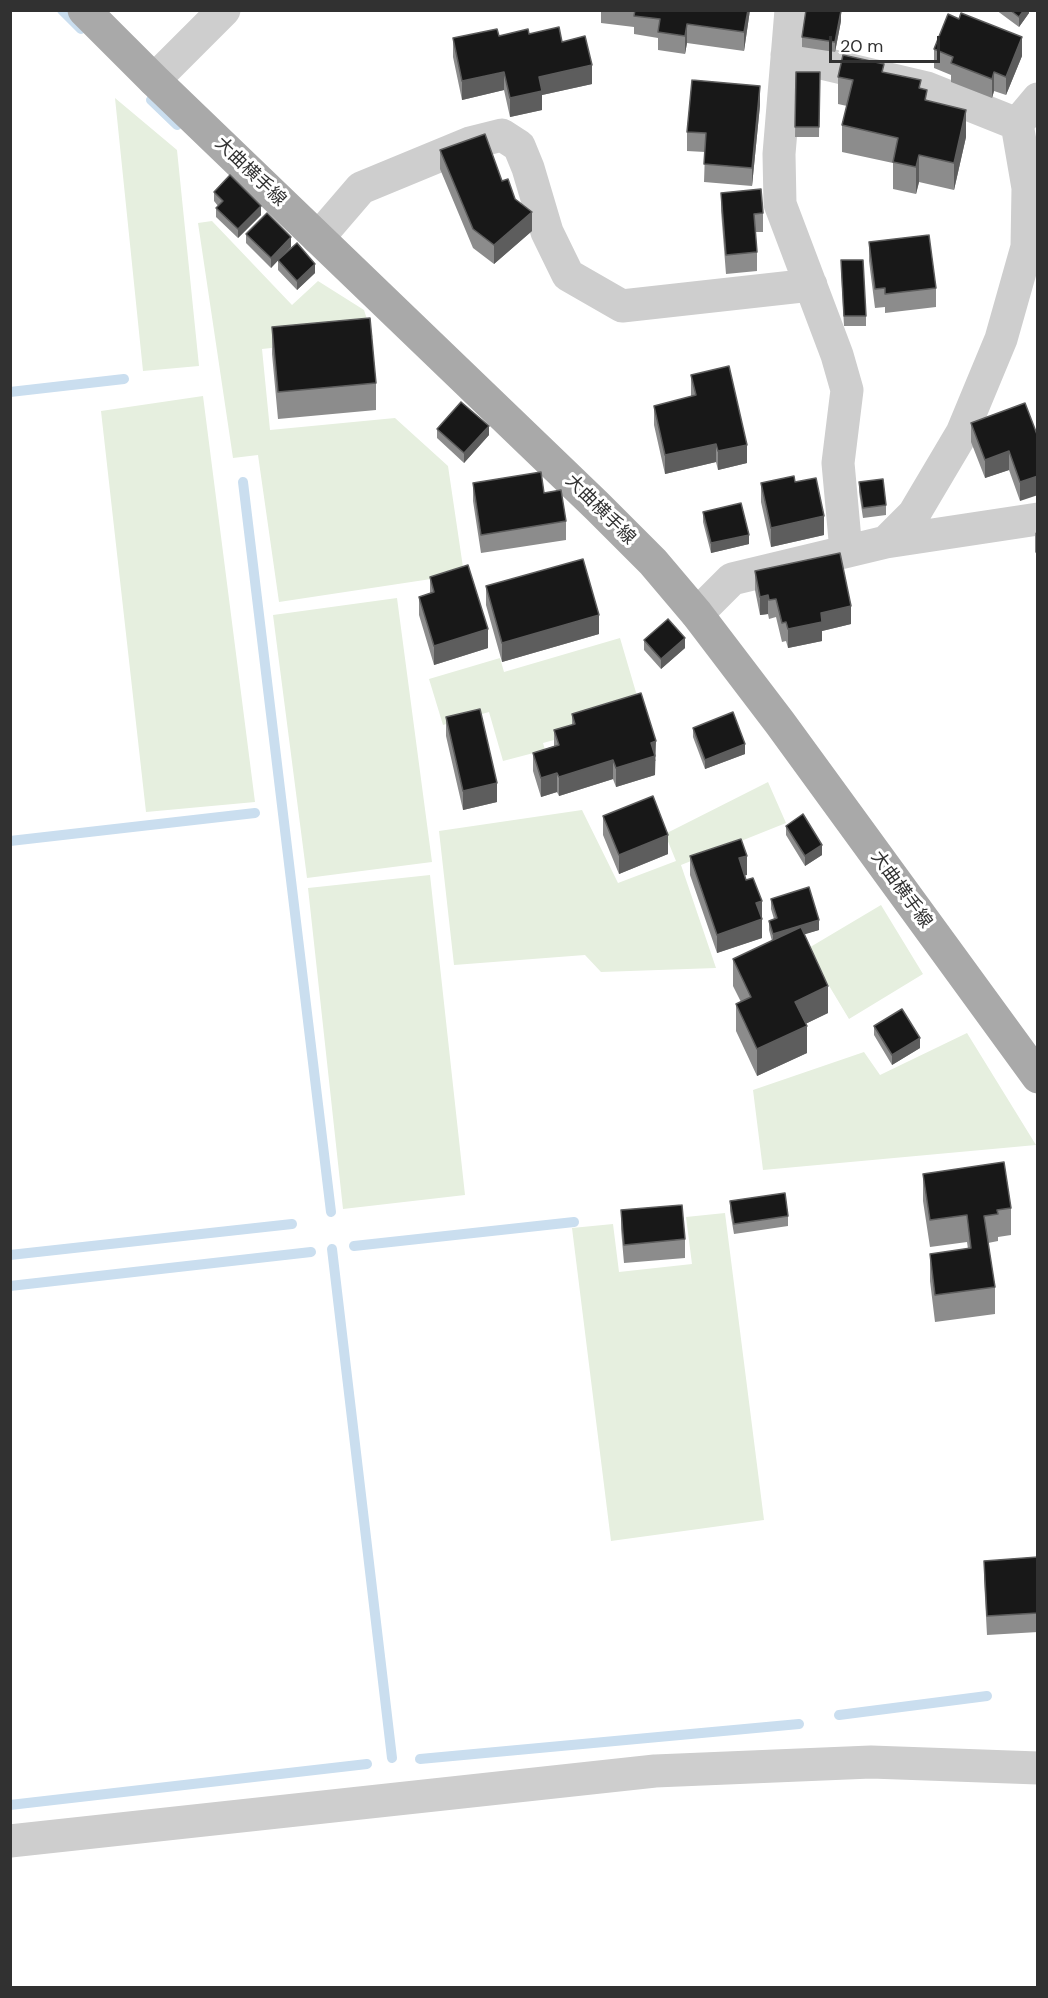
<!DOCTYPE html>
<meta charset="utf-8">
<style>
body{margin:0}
#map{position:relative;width:1048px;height:1998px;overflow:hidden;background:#fff;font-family:"DM Sans",sans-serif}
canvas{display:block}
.frame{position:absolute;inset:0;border:12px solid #313131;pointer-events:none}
.scale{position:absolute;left:829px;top:36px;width:111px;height:27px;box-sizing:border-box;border:3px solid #313131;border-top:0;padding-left:8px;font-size:18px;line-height:21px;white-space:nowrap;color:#313131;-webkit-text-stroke:4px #fff;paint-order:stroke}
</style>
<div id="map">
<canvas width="1048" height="1998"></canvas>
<div class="frame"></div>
<div class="scale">20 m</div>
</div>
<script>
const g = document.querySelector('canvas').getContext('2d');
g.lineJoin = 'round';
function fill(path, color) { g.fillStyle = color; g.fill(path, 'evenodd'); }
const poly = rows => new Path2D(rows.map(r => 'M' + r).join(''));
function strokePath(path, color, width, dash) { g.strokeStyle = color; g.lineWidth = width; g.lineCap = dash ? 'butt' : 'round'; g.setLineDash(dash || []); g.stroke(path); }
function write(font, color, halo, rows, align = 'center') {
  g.font = font + ' "DM Sans","Noto Sans JP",sans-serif'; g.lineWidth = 6; g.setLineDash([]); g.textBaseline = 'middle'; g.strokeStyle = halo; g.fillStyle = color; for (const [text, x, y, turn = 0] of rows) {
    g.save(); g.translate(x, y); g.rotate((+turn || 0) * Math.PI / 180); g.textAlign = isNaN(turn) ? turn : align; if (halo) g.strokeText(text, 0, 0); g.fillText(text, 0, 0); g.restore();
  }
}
fill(poly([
 [115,98,177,150,199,366,143,371],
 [212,221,292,305,318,281,364,310,373,337,262,349,270,430,395,418,448,466,464,574,279,602,258,455,233,458,198,223],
 [203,396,255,802,146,812,101,411],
 [397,598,432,862,307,878,273,615],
 [620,638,640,706,565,737,543,743,545,750,503,761,489,712,443,725,429,679,500,658,504,672],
 [768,782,786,823,681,865,716,968,601,972,585,955,454,965,439,831,582,810,618,883,676,861,665,834],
 [430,875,465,1195,343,1209,308,888],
 [881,905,923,974,849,1019,807,949],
 [967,1033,1036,1145,763,1170,753,1090,864,1052,880,1075],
 [725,1213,764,1520,611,1541,572,1228,613,1224,619,1272,692,1264,686,1217]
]), '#e6efdf');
strokePath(poly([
 [62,10,81,29],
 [151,100,177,125],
 [10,392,124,379],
 [243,482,331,1212],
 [10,841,255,813],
 [354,1246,574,1222],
 [332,1249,392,1758],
 [10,1255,292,1224],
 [10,1286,311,1252],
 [839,1715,987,1696],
 [420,1759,799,1724],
 [10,1805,367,1764]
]), '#cadeef', 10);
strokePath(poly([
 [791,10,779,154,780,204,837,355,847,390,838,463,846,551],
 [787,55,927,88,1017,124],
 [154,80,224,10],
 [318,238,361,188,470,143,502,135,519,146,528,168,547,232,568,275,622,306,811,285],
 [886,542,1038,519],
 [697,614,732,579,886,542,914,514,962,433,1001,339,1027,247,1028,188,1017,124,1038,99],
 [10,1841,655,1771,871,1762,1038,1768]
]), '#cecece', 33);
strokePath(poly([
 [84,10,154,80,597,506,653,562,697,614,780,723,1038,1077]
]), '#a9a9a9', 33);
fill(poly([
 [601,10,750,10,744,51,687,43,685,54,658,50,658,38,634,34,634,27,601,23],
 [996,10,1029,10,1029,13,1019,27],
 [841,21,835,52,802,47,802,37],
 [529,34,562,42,592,84,542,95,542,110,510,117,504,90,462,100,453,57,453,38],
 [934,49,1022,56,1006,95,994,91,992,98,951,82,951,75,934,68],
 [796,72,820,72,819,137,795,137],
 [884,72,921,89,927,101,966,137,954,190,919,182,916,194,893,189,893,163,842,152,842,125,847,106,838,104,838,77],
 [760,105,752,186,704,182,705,152,687,151,687,132],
 [440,150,502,181,532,231,494,264,473,248,440,169],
 [214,192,261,215,238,238,216,217,216,208,218,206,214,201],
 [721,193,763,213,763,232,755,232,757,252,757,271,726,274,721,211],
 [246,234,291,247,280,259,315,273,297,290,278,270,278,260,271,268,246,243],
 [869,242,936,288,936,307,885,313,885,307,875,308,869,261],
 [841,270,866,316,866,326,844,326],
 [272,327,376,383,376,410,278,419,272,354],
 [691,375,747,463,718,470,716,462,665,474,654,425,654,406,691,397],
 [1025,403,1020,501,1009,470,985,478,971,442,971,423],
 [437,429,489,435,464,463,437,438],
 [795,482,824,535,771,547,761,502,761,483],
 [859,482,886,505,886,515,863,518,859,492],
 [473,483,544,493,566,521,566,540,481,553,473,501],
 [703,512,749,544,711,553,703,522],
 [1038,531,1038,556,1035,552,1035,533],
 [755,571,851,624,822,631,822,641,788,648,786,641,782,642,776,617,769,619,768,614,760,615,755,590],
 [430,577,488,648,434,665,419,615,419,597,430,593],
 [486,586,599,634,502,662,486,605],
 [644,640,685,648,661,669,644,650],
 [572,714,656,760,655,761,655,775,616,787,613,779,559,796,557,792,541,797,533,771,533,753,554,746,554,730,572,725],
 [446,717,497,802,463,810,446,736],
 [693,728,745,754,705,769,693,737],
 [603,816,668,854,619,874,603,835],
 [786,826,822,855,805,866,786,835],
 [690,856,747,875,745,875,746,880,762,901,762,938,717,953,690,875],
 [771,899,819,930,804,934,828,1013,805,1024,807,1053,757,1076,736,1031,736,1004,741,1002,733,986,733,959,772,941,769,930,769,921,774,919,771,909],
 [874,1026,920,1048,892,1065,874,1035],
 [923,1174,1011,1208,1011,1235,998,1237,998,1241,988,1243,995,1287,995,1314,935,1322,930,1281,930,1254,968,1249,967,1242,930,1247,923,1201],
 [730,1201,788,1216,788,1226,734,1234,730,1211],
 [621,1210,685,1239,685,1258,624,1263,621,1229],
 [1038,1557,1038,1632,987,1635,984,1579,984,1561]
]), '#8c8c8c');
fill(poly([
 [748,10,750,10,744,51,744,32],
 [1024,10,1029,10,1029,13,1019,27,1019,17],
 [841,11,841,21,835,52,835,42],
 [687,24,687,43,685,54,685,36],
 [1022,37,1022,56,1006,95,1006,77],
 [592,65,592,84,542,95,542,110,510,117,510,98,539,77],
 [504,72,504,90,462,100,462,81],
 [994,72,994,91,992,98,992,79],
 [760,86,760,105,752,186,752,168],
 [966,110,966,137,954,190,954,163],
 [919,155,919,182,916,194,916,167],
 [261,206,261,215,238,238,238,229],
 [532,212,532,231,494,264,494,245],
 [291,237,291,247,271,268,271,258],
 [315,264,315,273,297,290,297,281],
 [489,426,489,435,464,463,464,453],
 [716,444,716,462,665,474,665,455],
 [747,445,747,463,718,470,718,451],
 [1009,451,1009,470,985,478,985,460],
 [1038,476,1038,495,1020,501,1020,482],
 [824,516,824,535,771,547,771,528],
 [749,535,749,544,711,553,711,543],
 [768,595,768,614,760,615,760,597],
 [851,606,851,624,822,631,822,641,788,648,788,629,821,613],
 [599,615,599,634,502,662,502,643],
 [488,629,488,648,434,665,434,646],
 [685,638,685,648,661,669,661,659],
 [656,741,655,775,616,787,616,768,651,743],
 [745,744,745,754,705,769,705,760],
 [613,760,613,779,559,796,559,777],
 [557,773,557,792,541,797,541,778],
 [497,783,497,802,463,810,463,791],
 [668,835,668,854,619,874,619,855],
 [822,845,822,855,805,866,805,856],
 [747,856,747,875,739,877,739,858],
 [762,901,762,938,717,953,717,935,756,903],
 [819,920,819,930,773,944,773,934],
 [828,986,828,1013,795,1029,795,1002],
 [807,1026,807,1053,757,1076,757,1049],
 [920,1038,920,1048,892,1065,892,1055]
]), '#5d5d5d');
const building = poly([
 [635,10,748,10,744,32,687,24,685,36,658,32,660,19,634,16,635,10],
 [806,10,841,11,835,42,802,37,806,10],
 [1010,10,1024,10,1019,17,1010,10],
 [961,13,1022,37,1006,77,994,72,992,79,951,63,953,57,934,49,948,14,959,19,961,13],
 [559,27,562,42,585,36,592,65,539,77,542,91,510,98,504,72,462,81,453,38,497,29,499,36,528,29,529,34,559,27],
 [843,55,884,64,882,72,921,80,919,88,927,90,925,100,966,110,954,163,919,155,916,167,893,162,898,138,842,125,853,80,838,77,843,55],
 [796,72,820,72,819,127,795,127,796,72],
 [692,80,760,86,752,168,704,164,706,133,687,132,692,80],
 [485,134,502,181,508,179,515,199,532,212,494,245,473,229,440,150,485,134],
 [230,175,261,206,238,229,216,208,223,201,214,192,230,175],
 [761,189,763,213,754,214,757,252,726,255,721,193,761,189],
 [267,213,291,237,271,258,246,234,267,213],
 [929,235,936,288,885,294,885,288,875,289,869,242,929,235],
 [297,243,315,264,297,281,278,260,297,243],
 [841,260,863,260,866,316,844,316,841,260],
 [370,318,376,383,278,392,272,327,370,318],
 [729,366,747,445,718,451,716,444,665,455,654,406,696,395,691,375,729,366],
 [461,402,489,426,464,453,437,429,461,402],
 [1025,403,1038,437,1038,476,1020,482,1009,451,985,460,971,423,1025,403],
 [541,472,544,493,561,490,566,521,481,535,473,483,541,472],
 [794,476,795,482,816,478,824,516,771,528,761,483,794,476],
 [883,479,886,505,863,508,859,482,883,479],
 [741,503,749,535,711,543,703,512,741,503],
 [840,553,851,606,821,613,822,622,788,629,786,622,782,623,776,599,769,600,768,595,760,597,755,571,840,553],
 [583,559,599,615,502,643,486,586,583,559],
 [468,565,488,629,434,646,419,597,434,592,430,577,468,565],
 [668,619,685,638,661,659,644,640,668,619],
 [641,693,656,741,651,743,655,756,616,768,613,760,559,777,557,773,541,778,533,753,559,745,554,730,575,724,572,714,641,693],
 [480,709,497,783,463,791,446,717,480,709],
 [733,712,745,744,705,760,693,728,733,712],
 [653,796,668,835,619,855,603,816,653,796],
 [803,814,822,845,805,856,786,826,803,814],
 [741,839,747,856,739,858,746,880,753,878,762,901,756,903,762,919,717,935,690,856,741,839],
 [809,887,819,920,773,934,769,921,777,918,771,899,809,887],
 [801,927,828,986,795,1002,807,1026,757,1049,736,1004,751,997,733,959,801,927],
 [902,1009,920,1038,892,1055,874,1026,902,1009],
 [1004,1162,1011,1208,997,1210,998,1214,984,1216,995,1287,935,1295,930,1254,971,1248,967,1215,930,1220,923,1174,1004,1162],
 [785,1193,788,1216,734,1224,730,1201,785,1193],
 [682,1205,685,1239,624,1245,621,1210,682,1205],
 [1038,1557,1038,1613,987,1616,984,1561,1038,1557]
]);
fill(building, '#181818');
strokePath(building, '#5d5d5d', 1.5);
write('18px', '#313131', '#fff', [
 ["大曲横手線",250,172,44],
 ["大曲横手線",600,510,45],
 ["大曲横手線",901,890,54]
]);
</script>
